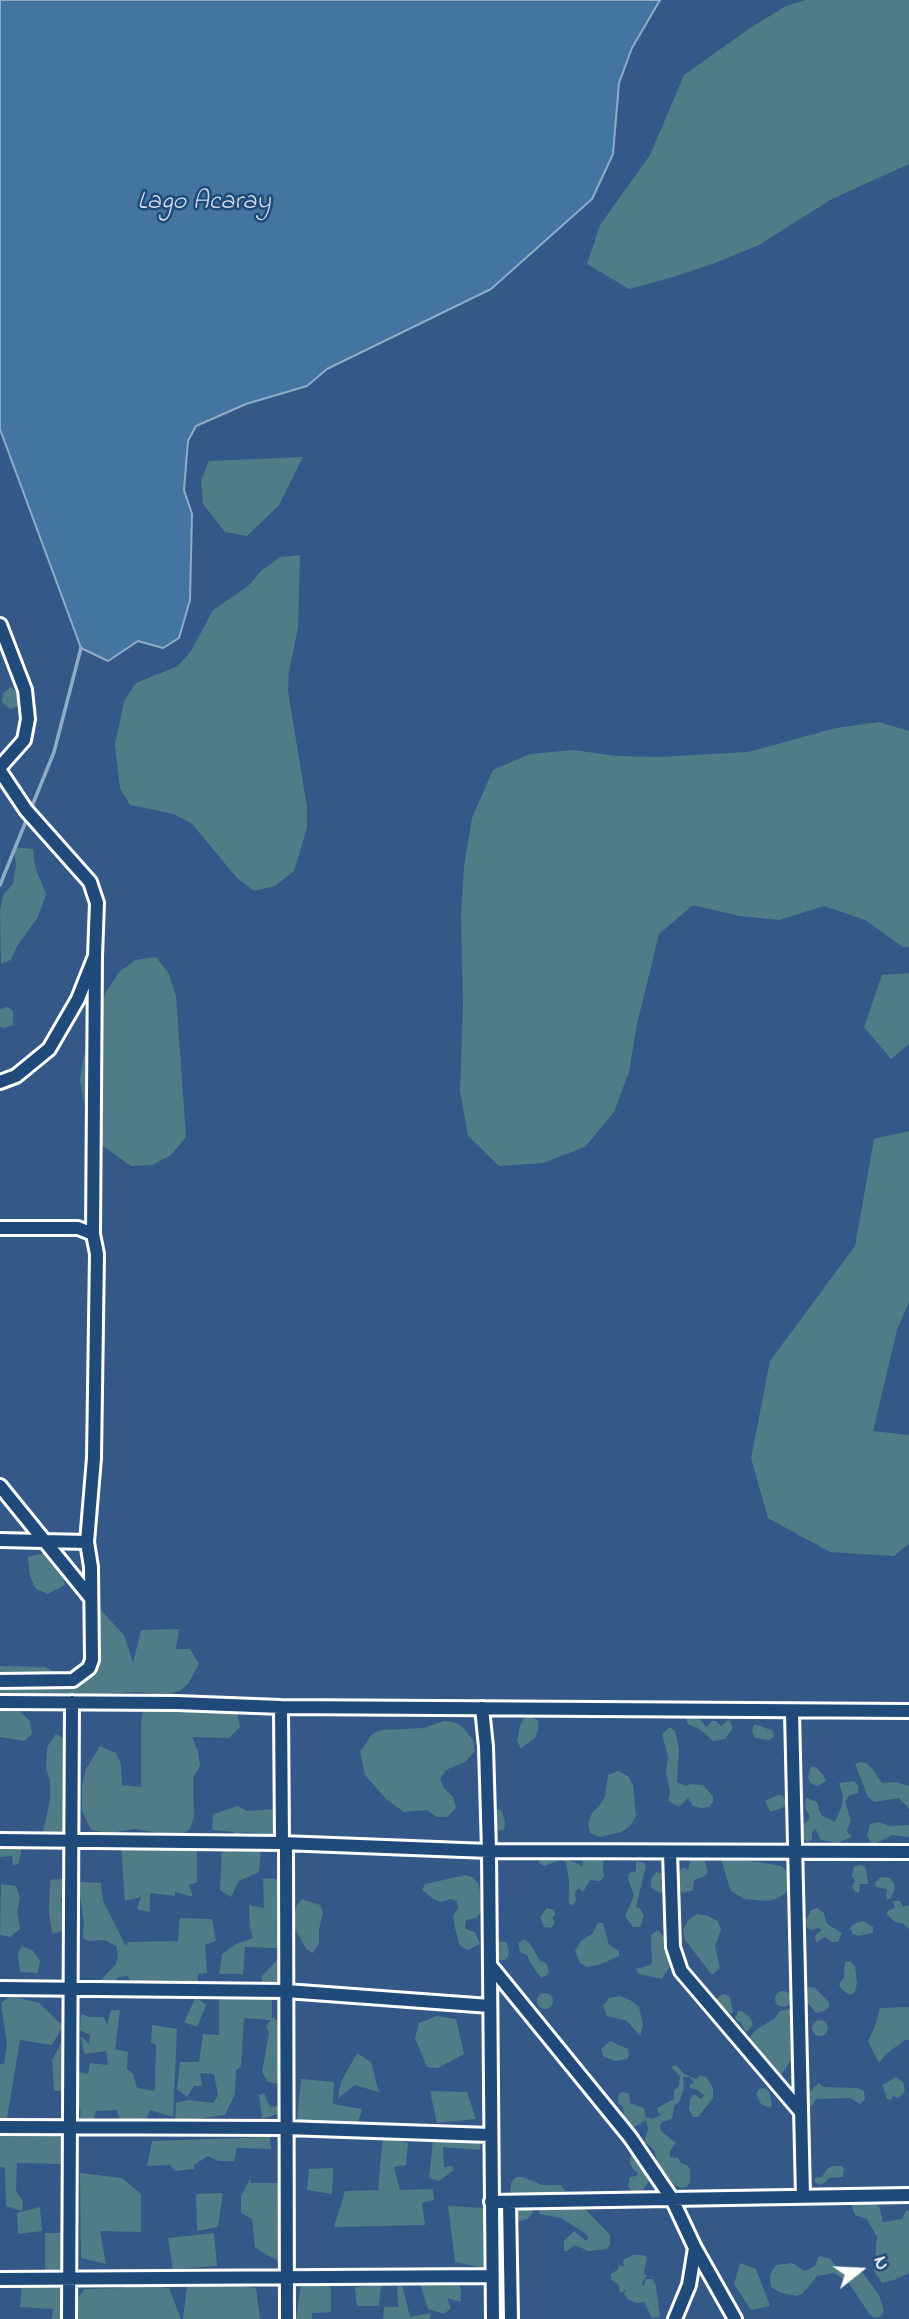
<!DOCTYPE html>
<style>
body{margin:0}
#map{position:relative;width:909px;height:2319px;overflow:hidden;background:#345888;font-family:"Indie Flower",sans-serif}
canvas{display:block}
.north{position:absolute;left:825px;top:2235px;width:70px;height:70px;-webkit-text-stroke:5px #1f4a7a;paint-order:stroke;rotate:72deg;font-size:19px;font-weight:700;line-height:28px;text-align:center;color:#fff}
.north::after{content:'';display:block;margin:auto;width:24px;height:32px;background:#fff;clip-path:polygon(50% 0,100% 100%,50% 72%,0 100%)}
</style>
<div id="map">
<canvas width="909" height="2319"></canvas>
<div class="north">N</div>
</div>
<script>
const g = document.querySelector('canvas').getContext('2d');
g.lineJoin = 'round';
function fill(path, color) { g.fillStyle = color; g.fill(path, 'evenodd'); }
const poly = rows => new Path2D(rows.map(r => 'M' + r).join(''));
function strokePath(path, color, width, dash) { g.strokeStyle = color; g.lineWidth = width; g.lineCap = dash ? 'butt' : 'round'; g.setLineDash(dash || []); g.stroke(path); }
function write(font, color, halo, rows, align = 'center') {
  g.font = font + ' "Indie Flower",sans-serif'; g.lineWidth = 5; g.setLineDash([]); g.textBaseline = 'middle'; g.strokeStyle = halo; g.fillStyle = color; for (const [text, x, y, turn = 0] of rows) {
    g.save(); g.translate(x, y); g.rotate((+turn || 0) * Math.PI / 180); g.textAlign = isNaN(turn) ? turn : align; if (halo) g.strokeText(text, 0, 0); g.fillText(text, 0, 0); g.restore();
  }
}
fill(poly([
 [806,0,909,0,909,164,832,199,759,245,715,263,673,277,629,289,587,264,600,225,650,155,684,75,750,28,786,6],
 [303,457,279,505,247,536,225,532,203,504,201,481,209,461],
 [300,555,298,628,289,671,288,691,307,807,307,828,294,871,275,886,254,891,237,878,192,824,174,814,130,805,120,788,115,744,124,701,136,683,178,666,191,651,213,610,248,586,261,571,280,557],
 [11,687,22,697,17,707,10,709,2,702,3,693],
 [879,722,909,731,909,947,903,947,865,920,824,906,779,920,739,916,693,905,659,934,637,1024,629,1072,614,1112,585,1147,543,1163,499,1166,468,1136,460,1091,463,1002,461,916,464,866,472,818,493,770,530,754,574,750,616,756,658,757,748,752,836,728],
 [13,847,33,849,35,867,46,894,38,917,17,946,11,960,1,964,0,911,3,895,13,884,16,864],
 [156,957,169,974,176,996,186,1137,171,1155,152,1165,131,1166,97,1142,83,1099,80,1080,83,1059,106,992,119,972,136,960],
 [909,973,909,1044,891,1059,864,1027,882,975],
 [8,1007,13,1011,13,1025,4,1028,0,1027,0,1009],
 [909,1131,909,1302,897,1330,873,1431,909,1435,909,1544,894,1556,830,1552,768,1518,751,1458,770,1361,855,1246,874,1139],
 [48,1552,60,1566,65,1585,48,1594,36,1589,30,1577,28,1557],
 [98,1607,124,1635,133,1663,141,1630,179,1629,176,1649,190,1649,199,1664,188,1684,181,1690,166,1696,237,1713,240,1727,229,1738,192,1737,198,1751,200,1766,193,1778,194,1817,190,1829,180,1836,134,1829,111,1833,91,1830,82,1811,82,1786,86,1769,100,1746,116,1753,121,1764,122,1785,141,1787,141,1724,144,1703,155,1694,139,1692,51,1697,20,1693,0,1696,0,1666,45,1667,73,1681,91,1666,99,1649],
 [0,1708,17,1709,30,1721,32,1734,24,1741,0,1737],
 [693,1713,707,1727,712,1721,716,1721,721,1726,729,1719,733,1728,725,1739,713,1741,701,1730,688,1724,686,1717,688,1714],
 [529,1716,538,1720,538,1730,535,1738,521,1748,517,1741,520,1726,523,1719],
 [444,1721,454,1722,464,1728,473,1740,475,1751,465,1762,446,1770,440,1779,444,1788,453,1797,456,1808,447,1817,437,1817,427,1810,404,1812,387,1800,365,1775,360,1752,372,1734,382,1730,423,1728],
 [755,1724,773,1731,774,1737,768,1740,755,1738,752,1730],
 [670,1727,675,1731,679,1749,677,1782,686,1786,690,1784,703,1785,713,1796,713,1802,709,1807,701,1808,693,1806,688,1798,679,1807,668,1801,670,1792,666,1772,668,1757,662,1734],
 [56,1734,63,1738,64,1833,42,1836,50,1800,50,1781,46,1769,47,1747],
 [860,1762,866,1763,871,1767,882,1783,896,1782,909,1786,909,1809,899,1798,874,1802,868,1797,855,1764],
 [811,1766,817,1768,824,1776,826,1781,818,1786,810,1783,808,1777],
 [618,1771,628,1776,633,1785,636,1816,630,1826,621,1832,600,1837,590,1833,588,1823,592,1813,600,1805,605,1796,608,1775],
 [854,1781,858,1786,858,1793,850,1795,845,1801,851,1821,847,1831,852,1837,837,1843,821,1840,815,1828,812,1833,812,1840,807,1842,803,1839,802,1824,808,1821,810,1817,805,1808,806,1798,817,1802,821,1815,835,1822,842,1805,843,1796,839,1783],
 [779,1794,784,1797,786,1803,784,1807,771,1812,765,1801],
 [238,1806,247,1811,278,1809,275,1835,240,1832,262,1839,259,1872,239,1881,231,1897,220,1890,222,1848,235,1832,212,1830,213,1814],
 [496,1809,501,1810,505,1821,504,1830,495,1831,492,1826,492,1813],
 [879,1822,889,1826,909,1825,909,1837,892,1835,875,1844,870,1842,867,1835,870,1824],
 [197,1846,197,1882,189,1885,193,1897,175,1892,175,1896,150,1893,150,1912,137,1909,141,1897,125,1901,121,1848],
 [0,1848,22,1849,18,1864,13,1866,12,1856,0,1857],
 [588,1849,604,1856,603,1868,604,1877,600,1881,590,1880,583,1892,579,1888,575,1892,576,1900,573,1905,569,1904,569,1880,566,1862,560,1860,544,1866,539,1863,539,1857,569,1855,566,1859,583,1866,582,1861],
 [697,1856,703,1856,708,1871,705,1876,694,1880,693,1890,682,1893,678,1886,676,1872,685,1867,688,1870,691,1859],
 [721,1859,759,1862,781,1866,789,1873,790,1884,785,1894,776,1899,765,1901,744,1899,731,1891],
 [636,1862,643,1862,646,1866,636,1907,640,1908,644,1916,640,1927,633,1927,625,1916,634,1896,628,1879,629,1873,636,1871],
 [861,1865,866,1868,868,1884,860,1884,859,1893,855,1892,852,1886,855,1881,852,1876,854,1866],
 [656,1872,665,1875,668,1882,668,1889,660,1893,651,1888,651,1879],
 [466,1875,472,1877,479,1884,482,1909,477,1918,466,1920,465,1929,475,1932,480,1944,468,1950,460,1946,455,1928,453,1916,458,1908,457,1901,450,1899,441,1902,435,1900,422,1890,425,1884],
 [881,1877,890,1878,894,1883,895,1888,891,1898,887,1900,886,1897,887,1889,876,1887,875,1883],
 [66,1878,65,1891,61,1900,66,1917,63,1931,52,1934,49,1912,50,1880],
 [263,1878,277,1879,291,1898,292,1920,297,1905,302,1899,320,1905,323,1913,319,1929,319,1943,313,1953,306,1949,292,1924,293,1943,276,1948,245,1947,243,1974,219,1974,222,1954,236,1944,253,1938,250,1928,249,1905,264,1908],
 [78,1882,101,1883,103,1901,126,1946,128,1942,178,1941,180,1918,212,1919,216,1941,205,1945,207,1973,198,1974,198,1985,130,1981,128,1976,119,1977,109,1987,101,1980,116,1964,118,1955,116,1946,105,1940,88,1941,83,1938,84,1923],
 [1,1884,16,1886,20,1898,17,1911,20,1929,10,1937,0,1935],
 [893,1901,900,1901,903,1907,909,1905,909,1929,904,1924,895,1922,886,1914,889,1910,895,1908],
 [547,1908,554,1910,555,1915,552,1918,555,1922,551,1928,544,1927,540,1917],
 [817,1908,824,1913,827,1924,842,1933,838,1942,832,1942,825,1937,816,1942,815,1936,822,1930,818,1928,812,1930,807,1928,806,1920,811,1910],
 [697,1914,708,1916,718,1921,721,1930,715,1946,720,1968,712,1975,685,1940,683,1930,688,1920],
 [863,1921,873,1927,873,1933,858,1936,853,1934,850,1928,855,1923],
 [598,1923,603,1923,609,1945,619,1951,619,1956,599,1965,587,1967,580,1963,575,1951,581,1941,592,1934],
 [658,1930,665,1938,670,1966,662,1979,639,1974,636,1969,650,1965,652,1963,651,1935],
 [525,1939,531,1945,540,1961,546,1963,549,1971,547,1975,541,1978,531,1964,527,1955,520,1952,518,1943],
 [494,1941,506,1942,509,1950,508,1957,505,1960,494,1960],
 [22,1946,33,1951,40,1960,38,1973,20,1972,18,1953],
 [277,1960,288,1964,286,1991,265,1987,261,1977],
 [850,1961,855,1966,857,1983,855,1992,850,1995,841,1989,839,1984,844,1977,845,1962],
 [809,1987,815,1988,829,2002,829,2007,824,2011,816,2013,807,2002,805,1991],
 '775 1999a8 8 0 1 1 16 0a8 8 0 1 1-16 0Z',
 '537 2001a8 8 0 1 1 16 0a8 8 0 1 1-16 0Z',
 [725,1994,730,1997,733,2011,731,2014,722,2010,717,1999,720,1995],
 [10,1996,39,2003,63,2026,52,2045,20,2040,7,2119,0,2121,0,2064,4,2064,7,2044,1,2003],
 [620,1996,630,2000,639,2007,643,2026,640,2036,627,2021,607,2016,603,2006,609,1998],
 [196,1997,206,2005,197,2027,184,2022],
 [262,1997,272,1999,272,2018,274,2017,280,2025,279,2053,281,2074,277,2084,268,2082,262,2072,269,2033,266,2026,271,2020,244,2018,241,2067,236,2070,235,2094,225,2115,175,2122,176,2103,189,2100,213,2103,218,2095,214,2074,200,2073,202,2086,194,2086,187,2097,177,2089,180,2062,199,2062,203,2034,219,2035,219,1998],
 [909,2007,909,2040,905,2040,886,2054,879,2063,868,2041,875,2026,880,2008],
 [790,2009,797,2017,794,2048,792,2059,781,2075,776,2069,760,2062,752,2051,749,2038,757,2029,774,2019,780,2011],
 [111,2010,120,2010,115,2049,128,2052,127,2069,133,2074,137,2088,155,2091,156,2045,151,2042,152,2025,177,2029,173,2117,150,2110,147,2118,120,2121,117,2110,96,2111,92,2124,79,2121,81,2111,75,2104,79,2072,88,2074,90,2063,108,2065,106,2051,84,2054,81,2036,89,2044,90,2035,80,2030,81,2014,90,2017,104,2017,107,2025],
 [738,2011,742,2011,750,2017,753,2024,748,2031,745,2031,741,2023,735,2019],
 [437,2016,456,2019,464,2054,438,2068,427,2067,415,2038,419,2023],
 '812 2028a8 8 0 1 1 16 0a8 8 0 1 1-16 0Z',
 [610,2041,628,2049,629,2056,627,2059,616,2061,604,2057,601,2049],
 [61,2043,77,2046,75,2091,54,2091,52,2060],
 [357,2053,371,2062,379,2092,355,2085,338,2098,341,2082],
 [673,2065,677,2066,684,2074,696,2079,701,2075,707,2078,713,2088,713,2098,698,2117,693,2117,689,2109,690,2099,694,2094,701,2099,704,2095,697,2090,690,2088,690,2084,694,2083,690,2077,683,2077,684,2089,679,2102,674,2106,672,2119,662,2122,660,2126,661,2131,676,2143,670,2151,670,2157,678,2158,681,2163,688,2166,690,2170,690,2182,687,2187,681,2188,673,2184,665,2176,657,2165,655,2152,648,2144,644,2143,648,2129,646,2120,635,2127,632,2126,624,2117,623,2106,618,2103,618,2100,619,2094,623,2092,629,2094,630,2103,644,2108,646,2117,652,2119,659,2116,661,2114,658,2113,657,2108,674,2099,674,2090,679,2086,680,2076,672,2068],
 [896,2077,903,2082,905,2092,898,2098,893,2096,891,2100,887,2099,882,2085],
 [301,2079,334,2082,333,2104,362,2109,357,2126,297,2121],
 [819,2083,823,2087,858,2088,864,2091,865,2099,860,2104,850,2098,816,2099,812,2106,808,2106,808,2093],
 [764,2088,769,2091,772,2105,770,2108,761,2104,756,2094,759,2089],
 [430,2091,467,2092,476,2119,437,2123],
 [264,2093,270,2107,278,2106,279,2114,262,2119,259,2095],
 [63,2135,63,2164,17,2163,16,2191,23,2201,22,2211,6,2206,5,2168,0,2167,0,2136],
 [383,2136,408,2143,406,2165,394,2167,400,2190,433,2189,434,2200,422,2203,425,2225,334,2227,345,2191,381,2190,378,2189],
 [270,2137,271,2149,237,2148,234,2161,218,2161,208,2156,194,2165,194,2169,175,2171,170,2165,147,2166,152,2141],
 [433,2139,461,2142,481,2143,480,2150,443,2147,444,2167,452,2166,454,2170,439,2181,429,2178],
 [637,2153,655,2179,649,2181,643,2190,635,2193,628,2187,630,2177,636,2176,638,2173,633,2169,630,2163,631,2156],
 [832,2166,842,2166,844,2169,843,2177,829,2178,824,2183,819,2185,815,2182,815,2178,822,2177,827,2169],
 [333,2168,332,2194,307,2190,309,2169],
 [80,2173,122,2178,141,2194,141,2232,100,2231,106,2264,81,2258],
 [251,2177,250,2183,278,2183,280,2262,255,2248,252,2219,241,2213,241,2196],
 [516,2177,523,2177,542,2185,560,2185,566,2191,530,2195,533,2213,527,2219,519,2221,515,2218,510,2193,511,2183],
 [223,2193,218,2227,197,2231,196,2194],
 [868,2195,880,2208,883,2222,902,2219,906,2210,909,2211,909,2273,894,2280,882,2283,874,2271,877,2237,867,2219,855,2215,851,2202],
 [570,2203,586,2210,610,2235,610,2245,606,2249,588,2251,575,2245,567,2251,564,2251,564,2241,574,2231,586,2241,588,2238,586,2234,561,2218,539,2214,540,2209],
 [448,2206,484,2208,483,2268,455,2262],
 [40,2207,42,2231,18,2234,17,2213],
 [45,2233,63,2233,63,2268,45,2273],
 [214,2233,217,2266,173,2269,168,2238],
 [633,2255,642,2255,647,2257,644,2273,647,2276,641,2284,644,2286,646,2279,653,2279,656,2286,660,2317,652,2318,644,2302,637,2303,628,2300,624,2294,626,2290,620,2293,618,2284,611,2280,611,2274,617,2270,619,2265,624,2267,623,2260],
 [819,2256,829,2258,836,2266,863,2273,879,2295,884,2311,881,2316,875,2318,870,2315,849,2283,834,2273,817,2276,802,2294,797,2296,781,2293,771,2287,770,2275,776,2265,792,2263,805,2271,815,2266],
 [740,2263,756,2269,770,2306,751,2310,734,2284],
 [188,2278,256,2288,260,2319,183,2319],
 [302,2278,331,2287,331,2312,312,2313,312,2319,296,2319],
 [460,2280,461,2302,447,2298,451,2308,444,2314,428,2309,420,2284],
 [22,2284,62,2285,64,2319,52,2319,53,2309,20,2307],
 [144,2284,169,2288,181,2319,70,2319,69,2313,84,2289,121,2288],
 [397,2284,402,2285,410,2317,431,2313,430,2319,383,2319,384,2307,398,2307],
 [381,2285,379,2306,357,2306,355,2287]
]), '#4f7c86');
const water = poly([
 [0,0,660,0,632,48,619,83,613,154,592,199,491,289,327,369,307,386,246,404,196,426,188,441,184,490,192,514,190,600,179,638,163,648,138,641,108,661,81,648,0,429,0,0]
]);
fill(water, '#4375a0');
strokePath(water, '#8eacc6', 2);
strokePath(poly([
 [0,885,54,752,81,648]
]), '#8eacc6', 3.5);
const street = poly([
 [0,625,25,690,28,719,24,740,0,767],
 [0,771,26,810,90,882,97,903,95,956,78,999,49,1049,16,1076,0,1082],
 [0,1228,78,1228,93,1234],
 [0,1486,90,1597],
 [0,1540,87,1542],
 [0,1681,73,1680,89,1668,92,1660,91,1567,87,1542,94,1458,97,1254,93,1234,95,956],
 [0,1702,177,1703,281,1707,909,1711],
 [281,1707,282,1843],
 [482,1708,486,1747,489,1851,493,2319],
 [792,1712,803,2196],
 [0,1840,282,1843,489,1851,909,1852],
 [286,1844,287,2319],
 [670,1852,673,1947,681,1971,801,2112],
 [490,1965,630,2137,672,2199,695,2248,735,2319],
 [0,1988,286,1991,490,2006],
 [0,2127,286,2128,490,2135],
 [491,2202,909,2195],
 [509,2202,511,2319],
 [0,2279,492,2276],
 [69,2319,72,1702],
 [675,2319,689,2285,695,2248]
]);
strokePath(street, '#fff', 18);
strokePath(street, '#1f4a7a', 12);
write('italic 26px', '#d0dce7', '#1f4a7a', [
 ["Lago Acaray",204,204]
]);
</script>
